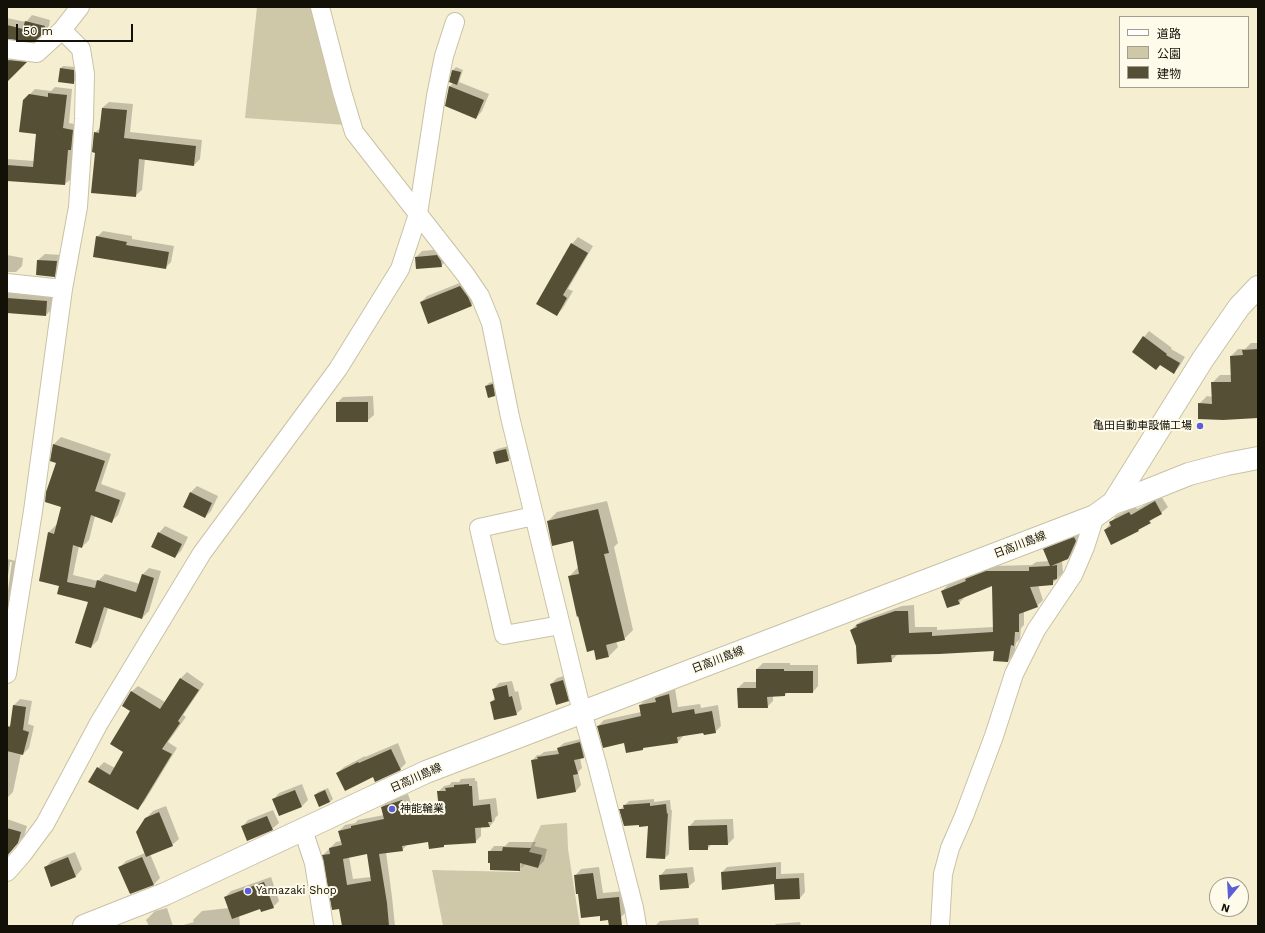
<!DOCTYPE html>
<meta charset="utf-8">
<style>
body{margin:0}
#map{position:relative;width:1265px;height:933px;overflow:hidden;background:#f5eed1;font-family:"Work Sans","Noto Sans JP",sans-serif}
canvas{display:block}
.frame{position:absolute;inset:0;border:8px solid #131007;pointer-events:none}
.legend{position:absolute;left:1119px;top:16px;width:130px;height:72px;box-sizing:border-box;background:#fffbea;border:1px solid #a19d8f;margin:0;padding:5px 7px;list-style:none;font-size:12px;color:#131007}
.legend li{display:flex;align-items:center;gap:8px;height:20px}
.legend b{width:20px;border:1px solid #a19d8f}
.north{position:absolute;left:1209px;top:877px;width:40px;height:40px;box-sizing:border-box;background:#fffbea;border:1px solid #a19d8f;border-radius:50%;rotate:198deg;font-size:11px;font-weight:700;line-height:16px;text-align:center;color:#131007}
.north::after{content:'';display:block;margin:auto;width:14px;height:18px;background:#5b5ed6;clip-path:polygon(50% 0,100% 100%,50% 72%,0 100%)}
.scale{position:absolute;left:16px;top:24px;width:117px;height:18px;box-sizing:border-box;border:2px solid #131007;border-top:0;padding-left:5px;font-size:12px;line-height:14px;white-space:nowrap;color:#131007;-webkit-text-stroke:3px #fffbea;paint-order:stroke}
</style>
<div id="map">
<canvas width="1265" height="933"></canvas>
<div class="frame"></div>
<ul class="legend">
<li><b style="height:5px;background:#fff"></b>道路</li>
<li><b style="height:11px;background:#cec8a9"></b>公園</li>
<li><b style="height:11px;background:#554f36"></b>建物</li>
</ul>
<div class="north">N</div>
<div class="scale">50 m</div>
</div>
<script>
const g = document.querySelector('canvas').getContext('2d');
g.lineJoin = 'round';
function fill(path, color) { g.fillStyle = color; g.fill(path, 'evenodd'); }
const poly = rows => new Path2D(rows.map(r => 'M' + r).join(''));
function strokePath(path, color, width, dash) { g.strokeStyle = color; g.lineWidth = width; g.lineCap = dash ? 'butt' : 'round'; g.setLineDash(dash || []); g.stroke(path); }
function write(font, color, halo, rows, align = 'center') {
  g.font = font + ' "Work Sans","Noto Sans JP",sans-serif'; g.lineWidth = 4; g.setLineDash([]); g.textBaseline = 'middle'; g.strokeStyle = halo; g.fillStyle = color; for (const [text, x, y, turn = 0] of rows) {
    g.save(); g.translate(x, y); g.rotate((+turn || 0) * Math.PI / 180); g.textAlign = isNaN(turn) ? turn : align; if (halo) g.strokeText(text, 0, 0); g.fillText(text, 0, 0); g.restore();
  }
}
fill(poly([
 [257,7,315,7,346,125,245,118],
 [567,823,568,849,580,926,443,926,432,870,519,872,541,825]
]), '#cec8a9');
fill(poly([
 [32,15,50,20,49,26,42,33,7,38,7,18,26,22],
 [14,54,32,56,7,81,7,62],
 [63,66,76,67,77,80,74,82,60,69],
 [456,67,463,70,459,82,489,94,482,111,476,118,450,86,453,83,453,70],
 [55,87,72,89,69,123,78,125,77,144,73,148,71,179,65,184,7,180,7,159,34,161,37,133,24,100,35,89,51,91],
 [109,102,133,104,130,132,202,140,200,159,194,165,145,159,142,190,135,196,96,152,95,133,101,127,102,108],
 [103,231,132,236,132,239,174,246,171,262,165,268,97,237],
 [578,237,593,246,568,289,573,291,563,308,557,315,572,244],
 [443,249,448,259,441,266,416,257,422,251],
 [45,254,63,255,61,269,54,276,38,260],
 [7,255,23,258,22,266,16,272,7,272],
 [467,280,477,299,471,305,421,302,427,296],
 [7,286,53,295,52,309,46,315,7,312],
 [1149,331,1172,348,1171,349,1185,357,1179,367,1174,372,1144,337],
 [1251,343,1258,343,1258,418,1258,417,1199,404,1207,396,1213,397,1212,383,1220,375,1231,375,1231,356,1238,349,1245,349],
 [495,381,497,392,495,395,486,386,489,383],
 [373,396,374,415,367,421,337,403,343,397],
 [61,437,111,454,101,484,126,493,118,515,111,522,95,516,89,540,82,547,79,546,73,575,98,581,105,574,140,584,142,575,149,568,161,571,149,611,142,618,108,608,98,640,91,647,89,601,60,586,40,581,49,532,56,525,58,526,62,506,57,462,54,444],
 [509,446,511,457,509,460,494,452,497,449],
 [197,486,218,496,211,511,205,517,184,507,191,492],
 [1161,496,1168,507,1161,513,1138,530,1112,544,1105,530,1116,516,1135,506,1137,509],
 [607,501,618,543,614,547,633,630,624,639,616,641,618,647,609,656,569,577,578,567,573,540,548,521,557,512],
 [165,526,188,537,181,551,175,557,159,533],
 [1080,532,1081,535,1074,552,1068,558,1062,560,1063,573,1052,584,1038,585,1043,600,1037,606,1024,611,1024,625,1021,628,1020,639,1016,643,1014,655,1008,661,995,650,897,654,897,655,891,661,857,646,851,630,857,624,863,620,902,606,914,605,915,627,937,627,937,630,994,627,993,584,965,597,959,603,942,591,948,585,969,577,972,573,993,566,1032,565,1036,562,1049,561,1044,550,1050,544],
 [7,559,16,561,7,621,7,597,12,562,10,562,7,583],
 [763,663,790,663,790,665,818,665,818,686,813,692,788,692,785,695,773,696,773,701,767,707,738,688,744,682,757,682,757,669],
 [187,672,204,684,183,715,186,717,168,742,177,748,144,802,138,808,98,768,104,762,115,768,124,751,131,711,131,692,138,686,165,702,181,678],
 [570,674,574,694,568,700,551,684,557,678],
 [512,681,515,692,518,691,522,709,516,714,491,702,495,698,494,689,499,683],
 [675,689,678,707,700,704,701,708,718,705,721,726,715,732,704,732,684,735,678,742,644,747,643,749,625,742,598,726,604,720,641,712,640,705,646,699,657,697,663,692],
 [20,699,32,701,28,724,34,726,29,748,23,754,21,754,13,792,7,798,7,732,8,727,11,724,14,705],
 [585,738,589,752,584,757,580,758,582,768,578,772,581,785,576,791,532,761,537,755,540,755,544,752,559,750,558,748,564,743],
 [398,743,406,763,400,769,373,775,337,773,344,767,365,756,365,757],
 [475,778,475,781,477,781,479,800,496,798,498,815,495,818,495,820,490,826,481,827,481,836,475,842,445,844,443,846,429,841,408,844,402,850,386,852,392,897,395,926,343,926,340,908,323,855,336,842,342,841,339,831,345,825,355,823,358,820,384,815,382,807,388,801,408,794,412,806,439,805,438,792,444,786,449,785,452,782,459,782,461,779],
 [368,853,371,877,353,879,349,857],
 [302,784,308,800,302,806,279,815,273,800,279,793],
 [328,788,333,799,330,802,315,795,318,792],
 [654,799,654,802,670,800,671,810,672,810,669,854,665,858,649,825,621,809,629,801],
 [166,806,179,839,172,845,150,854,160,878,154,884,131,893,119,868,126,861,145,853,146,818,153,811],
 [273,810,279,823,272,829,242,827,248,820],
 [7,819,27,826,24,836,7,854],
 [733,819,734,838,728,844,712,844,707,849,689,827,695,820],
 [509,842,536,842,534,846,547,849,544,861,538,867,525,864,519,870,489,852,494,846,505,846],
 [75,852,82,869,76,876,52,885,45,868,51,861],
 [781,862,781,874,804,873,805,892,800,898,776,899,775,883,722,872,727,867],
 [599,867,603,893,625,891,627,911,621,917,600,915,579,893,575,876,581,869],
 [693,867,695,881,688,887,660,876,666,869],
 [271,877,279,901,273,907,260,908,239,915,240,926,180,926,194,922,193,920,202,911,229,908,225,897,231,891],
 [167,908,173,926,149,926,146,920,155,911],
 [698,918,699,926,735,925,735,926,655,926,660,921],
 [800,922,801,926,774,926,776,924]
]), '#0003');
fill(poly([
 [25,21,45,26,43,34,34,42,7,39,7,25,23,29],
 [7,60,27,62,7,82],
 [60,68,74,70,74,84,58,82],
 [452,70,461,72,457,85,449,82],
 [449,86,484,100,476,119,445,106],
 [48,93,67,95,63,128,73,130,71,150,68,150,65,185,7,181,7,165,33,167,36,134,19,132,23,100,29,94,48,97],
 [102,108,127,110,124,138,196,146,194,166,139,159,136,197,91,193,95,153,92,152,94,132,99,133],
 [96,236,127,242,126,245,169,252,166,269,93,257],
 [571,243,588,253,563,295,567,298,557,316,536,304],
 [437,255,441,261,442,267,416,269,415,257],
 [37,260,57,261,55,277,36,275],
 [460,286,468,297,472,306,428,324,420,302],
 [7,298,47,301,46,316,7,313],
 [1143,336,1167,354,1166,355,1180,363,1174,374,1160,365,1156,370,1132,352],
 [1258,349,1258,418,1223,420,1198,419,1198,403,1212,404,1211,382,1231,382,1230,356,1243,355,1242,350],
 [493,384,495,396,488,398,485,386],
 [336,402,368,402,368,422,336,422],
 [53,444,105,461,95,491,120,500,112,523,91,515,82,548,73,545,67,582,95,588,97,580,136,592,142,574,154,578,142,619,104,607,91,648,75,643,88,602,57,594,59,586,39,581,48,532,54,534,61,507,45,502,46,492,56,463,50,461],
 [506,449,509,461,496,464,493,452],
 [190,492,212,503,205,518,183,507],
 [1155,501,1162,514,1149,521,1151,523,1138,530,1139,531,1111,545,1104,530,1111,526,1109,522,1129,512,1131,515],
 [598,509,609,553,604,554,625,640,606,645,609,657,596,660,594,650,587,652,578,616,577,617,568,576,579,574,573,541,552,546,547,521],
 [158,532,182,544,175,558,151,547],
 [1074,537,1076,541,1068,559,1051,566,1057,565,1057,579,1053,580,1053,585,1030,587,1038,607,1019,614,1019,632,1015,632,1014,646,1011,645,1008,662,993,661,994,651,939,654,891,655,892,662,857,664,856,646,850,630,857,627,856,625,869,620,895,611,908,611,909,633,932,632,932,636,993,632,992,586,958,600,960,604,947,608,941,591,966,581,965,579,986,571,1029,571,1029,567,1050,566,1043,549],
 [756,669,784,669,784,671,813,671,813,693,785,693,785,696,767,697,768,708,738,708,737,688,756,688],
 [180,678,199,690,178,721,180,723,162,749,172,754,138,810,88,782,97,767,110,775,123,752,110,744,130,711,122,706,131,691,160,709],
 [563,680,569,701,556,705,550,684],
 [507,685,509,697,512,696,517,715,494,720,490,702,495,700,492,689],
 [669,694,672,713,694,709,695,714,712,711,716,733,704,735,703,733,677,737,678,743,643,748,643,750,626,753,624,743,603,748,597,726,641,716,639,705,656,702,655,698],
 [13,705,26,707,23,730,29,732,23,755,7,751,7,726,10,727],
 [580,742,584,758,574,760,578,774,573,775,576,792,537,799,531,760,538,759,537,757,559,754,557,748],
 [391,749,401,770,375,782,373,777,345,791,336,773,358,762,359,763],
 [469,784,469,786,472,786,473,806,490,804,492,822,488,822,490,827,475,828,476,843,444,845,444,847,429,849,428,842,402,846,403,851,379,854,387,903,389,926,342,926,339,909,332,910,322,855,330,854,329,848,342,845,338,831,351,828,351,826,384,819,381,807,402,800,406,811,439,810,437,791,446,791,445,788,454,787,454,785],
 [367,854,371,881,347,885,343,859],
 [295,790,302,807,279,816,272,799],
 [325,790,330,802,319,807,314,795],
 [650,803,650,806,666,804,667,814,668,813,665,859,646,858,648,826,639,827,639,825,624,826,619,809,624,809,623,805],
 [159,812,173,846,146,857,136,832,145,818],
 [267,816,273,830,247,841,241,826],
 [727,825,728,845,708,845,708,850,689,850,688,826],
 [7,828,21,832,18,843,7,856],
 [503,847,531,848,529,852,542,855,538,868,520,863,520,871,490,870,490,863,488,863,488,851,502,851],
 [68,857,76,877,51,887,44,867],
 [142,857,154,885,130,894,118,867],
 [776,867,776,879,799,878,800,899,775,900,774,884,722,890,721,872],
 [593,873,597,899,619,897,622,926,609,926,608,920,600,921,600,916,581,918,578,894,576,894,574,875],
 [687,873,689,888,660,890,659,875],
 [264,882,274,908,261,912,260,909,232,919,224,897]
]), '#554f36');
const street = poly([
 [320,7,342,92,354,132,465,274,480,296,491,323,510,417,582,712,597,764,634,908,637,926],
 [7,49,37,53,62,30],
 [7,283,63,289],
 [534,516,479,528,504,635,561,625],
 [7,674,33,511,63,289,78,207,84,119,85,74,81,49,62,30,80,7],
 [303,830,314,863,324,926],
 [7,872,22,855,45,824,99,723,202,553,338,369,400,269,418,214,436,96,444,56,455,22],
 [940,926,943,874,950,848,964,816,994,736,1014,674,1036,630,1073,575,1085,547,1095,516]
]);
const secondary = poly([
 [1113,503,1139,494,1189,474,1227,464,1258,458]
]);
const primary = poly([
 [84,926,165,894,426,772,1095,516,1113,503,1203,359,1239,307,1258,287]
]);
strokePath(street, '#c8c2a6', 20);
strokePath(secondary, '#c8c2a6', 24);
strokePath(primary, '#c8c2a6', 24);
strokePath(street, '#fff', 18);
strokePath(secondary, '#fff', 22);
strokePath(primary, '#fff', 22);
for (const [x, y, r, color] of [
 [1200,426,4,"#5b5ed6"],
 [392,809,4,"#5b5ed6"],
 [248,891,4,"#5b5ed6"]
]) { const dot = new Path2D(); dot.arc(x, y, r, 0, 2 * Math.PI); g.fillStyle = color; g.fill(dot); strokePath(dot, '#fffbea', 1.5); }
write('11px', '#131007', '#fffbea', [
 ["亀田自動車設備工場",1192,426,"right"],
 ["神能輪業",400,809],
 ["Yamazaki Shop",256,891]
], 'left');
write('11px', '#131007', '#fffbea', [
 ["日高川島線",1020,545,-21],
 ["日高川島線",718,660,-21],
 ["日高川島線",416,778,-24]
]);
</script>
